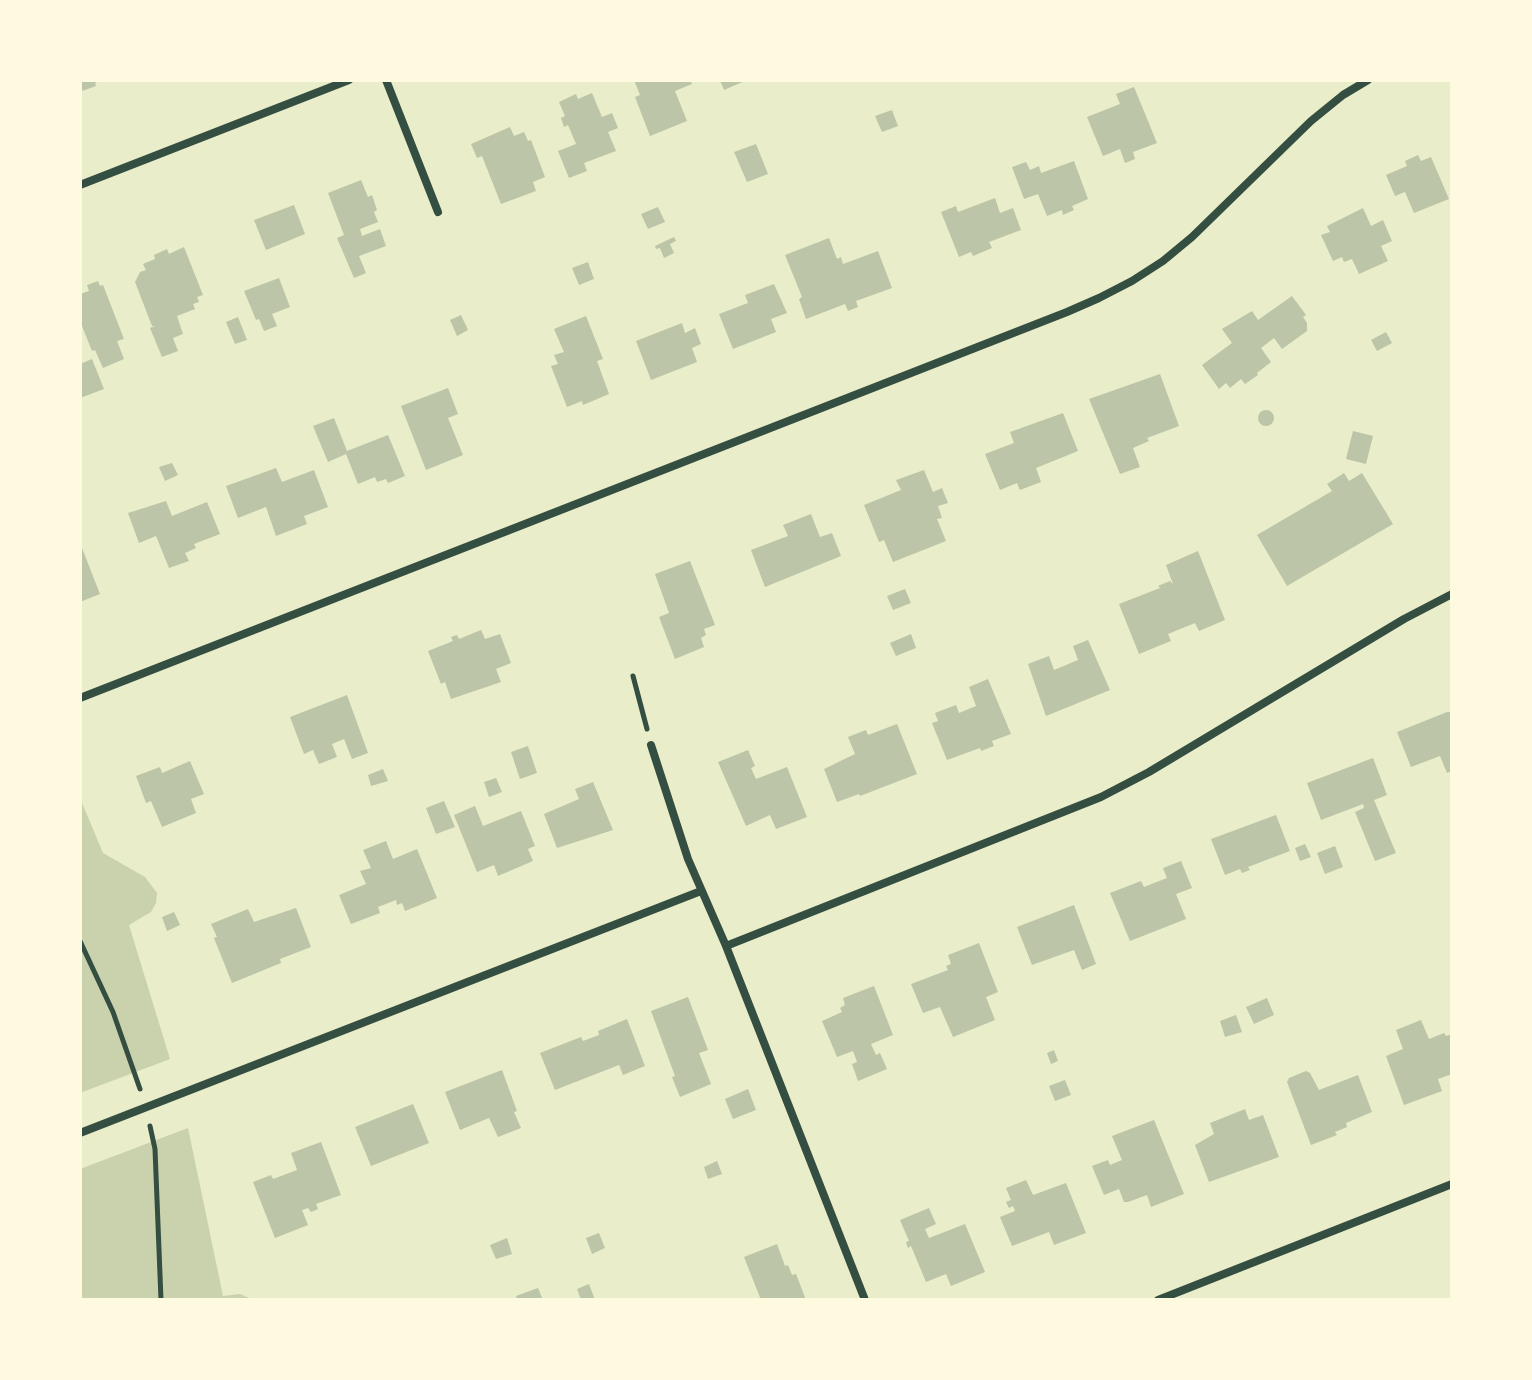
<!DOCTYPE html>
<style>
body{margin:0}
#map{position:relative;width:1532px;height:1380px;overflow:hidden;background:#e9edc9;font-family:Ubuntu,sans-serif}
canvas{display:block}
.frame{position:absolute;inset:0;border:82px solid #fefae0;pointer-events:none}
</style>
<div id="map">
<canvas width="1532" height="1380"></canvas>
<div class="frame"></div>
</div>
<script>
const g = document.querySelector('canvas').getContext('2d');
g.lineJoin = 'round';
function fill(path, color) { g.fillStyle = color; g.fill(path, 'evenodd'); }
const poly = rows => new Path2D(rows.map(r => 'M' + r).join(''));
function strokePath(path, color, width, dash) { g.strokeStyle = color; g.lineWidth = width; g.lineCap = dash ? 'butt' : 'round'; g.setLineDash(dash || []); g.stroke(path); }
fill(poly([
 [80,798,103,853,145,877,157,893,156,903,151,912,129,925,170,1059,80,1093],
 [188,1128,223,1296,240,1294,254,1300,80,1300,80,1169]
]), '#cad2ad');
fill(poly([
 [80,80,101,80,95,83,96,86,82,91],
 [634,80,690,80,692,84,675,91,687,121,650,136,635,97,640,95],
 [720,80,747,80,724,90],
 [1134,87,1157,143,1133,152,1135,159,1125,163,1120,149,1103,156,1087,117,1120,104,1116,94],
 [592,93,602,117,612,113,618,128,608,132,616,151,584,163,587,171,569,178,558,151,576,144,568,125,564,127,561,118,565,116,559,102,576,94,578,99],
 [892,110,898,126,882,132,875,116],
 [510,127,514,136,524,132,528,141,531,140,545,177,533,182,536,191,501,204,482,156,477,158,471,144],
 [756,144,768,174,747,182,734,152],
 [1418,155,1421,161,1431,157,1449,199,1414,213,1405,192,1395,196,1386,175,1407,166,1405,161],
 [1074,161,1088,199,1072,206,1074,210,1063,215,1062,210,1047,216,1038,194,1024,199,1012,167,1026,162,1030,170,1039,166,1041,173],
 [361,180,368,197,372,195,377,210,374,212,378,222,360,229,362,236,380,229,386,246,359,256,366,273,354,278,337,238,344,235,328,193],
 [995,198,1000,213,1013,208,1021,230,989,242,992,248,973,256,971,252,959,257,941,212,956,206,958,212],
 [294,205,305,234,266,250,254,220],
 [658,207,665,222,648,229,641,214],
 [1363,208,1371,226,1383,220,1392,241,1381,246,1388,261,1359,274,1352,259,1344,262,1342,257,1333,261,1321,235,1330,232,1327,226],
 [674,237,676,241,670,244,674,253,664,258,660,248,656,249,655,246],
 [829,238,837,259,841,257,843,264,878,251,892,288,856,301,858,307,848,311,845,304,806,319,799,299,802,297,785,255],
 [184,247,203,295,197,297,199,302,193,304,195,309,177,316,183,334,173,338,178,351,162,357,150,328,155,326,152,326,135,282,140,272,146,270,143,264,155,259,154,255,167,249,169,254],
 [588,262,594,279,579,285,572,268],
 [279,278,290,307,272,314,277,326,264,331,259,319,256,320,244,291],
 [98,281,100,286,103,285,124,339,117,341,124,359,103,368,95,350,92,351,80,321,80,294,89,291,87,285],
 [774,284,787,313,771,319,776,332,733,349,719,314,748,303,745,295],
 [1292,296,1306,315,1303,317,1307,323,1307,331,1282,349,1274,338,1261,348,1271,362,1257,373,1258,375,1245,384,1241,379,1230,388,1226,383,1219,389,1202,365,1232,343,1222,329,1252,311,1258,320],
 [461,315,468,330,457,336,450,320],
 [586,316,603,359,597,361,609,394,583,405,582,401,567,407,551,366,558,364,554,355,564,352,554,329],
 [238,317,247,340,235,344,226,322],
 [682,323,685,333,695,328,701,344,692,348,697,362,651,380,636,341],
 [1386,332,1392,343,1377,351,1371,340],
 [92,359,104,389,80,398,80,364],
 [1160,374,1179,426,1147,438,1149,441,1133,448,1140,467,1120,474,1089,399],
 [448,388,458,414,448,418,463,455,426,470,401,406],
 '1258 418a8 8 0 1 1 16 0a8 8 0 1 1-16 0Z',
 [1063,413,1078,451,1036,468,1041,482,1020,490,1017,483,1000,490,985,454,1014,443,1010,432],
 [334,418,347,451,388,435,405,476,388,483,386,479,377,482,375,477,358,484,346,454,328,462,313,426],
 [1353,431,1373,436,1366,464,1346,459],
 [172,463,178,475,165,481,159,467],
 [276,468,282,482,314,470,328,507,304,516,307,524,276,536,266,507,238,518,226,486],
 [924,470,933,492,942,488,948,503,938,506,942,518,937,519,946,541,893,562,884,540,879,542,864,505,901,490,896,480],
 [1344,473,1349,481,1362,473,1393,524,1287,586,1257,535,1332,491,1327,484],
 [166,501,172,516,207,502,220,534,194,544,196,548,185,553,189,561,169,568,156,536,139,543,128,513],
 [811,514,820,537,832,533,841,556,765,587,751,550,788,536,783,525],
 [80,543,100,594,80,602],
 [1198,551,1225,620,1199,631,1195,623,1168,634,1171,641,1139,654,1119,604,1160,588,1158,586,1170,581,1173,584,1166,565],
 [690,561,715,625,704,629,706,635,701,638,704,647,675,659,659,617,669,613,655,574],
 [905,589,911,603,893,610,887,596],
 [481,630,485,639,500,634,511,663,496,669,501,682,451,699,445,682,441,684,428,651,453,641,451,637,457,635,459,639],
 [911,634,916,648,896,656,890,643],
 [1088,640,1110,690,1046,716,1028,664,1049,656,1054,670,1078,660,1073,646],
 [988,679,1011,734,992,741,994,746,981,751,980,748,947,760,932,723,938,721,935,713,956,705,959,713,976,706,969,687],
 [347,695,368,753,352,759,344,739,332,744,337,757,319,764,313,750,304,754,290,717],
 [1447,712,1452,712,1452,771,1447,773,1440,756,1411,767,1397,732],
 [897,724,917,774,860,796,859,794,837,802,824,769,855,754,848,737,866,730,868,735],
 [528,746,537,773,520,779,511,752],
 [748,750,755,766,751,768,756,779,787,767,807,817,776,829,770,815,746,826,718,762],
 [1373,758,1387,795,1374,800,1396,853,1375,861,1355,812,1364,808,1363,804,1321,820,1307,783],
 [190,761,204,794,191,799,196,813,162,827,151,801,146,803,136,776,160,767,162,773],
 [383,769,388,781,371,786,368,775],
 [496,778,502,792,489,797,484,782],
 [593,782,613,830,557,848,544,814,579,799,575,789],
 [444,801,455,827,436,834,426,808],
 [475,806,483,826,521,811,535,846,528,849,533,861,498,876,494,865,477,872,454,815],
 [1276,815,1290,851,1248,867,1250,870,1242,873,1240,869,1225,875,1211,839],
 [386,841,393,859,417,849,437,898,405,911,402,903,397,905,396,900,378,907,380,913,351,924,339,895,366,884,360,871,371,868,363,850],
 [1305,844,1311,857,1300,861,1295,848],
 [1335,846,1343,867,1325,874,1317,853],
 [1181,861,1192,888,1176,894,1186,919,1130,941,1110,893,1141,881,1144,887,1167,878,1163,868],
 [1074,905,1096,964,1082,970,1074,950,1032,965,1017,927],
 [296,908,311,947,280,959,281,963,232,983,214,938,217,937,211,924,248,909,254,922],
 [174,912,180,925,167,931,162,917],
 [979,943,998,992,986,997,995,1020,953,1037,940,1007,923,1013,911,984,948,970,946,966,951,964,948,955],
 [874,986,893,1035,871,1044,876,1055,880,1053,887,1069,858,1081,852,1064,857,1062,853,1051,837,1057,822,1021,842,1012,840,1008,845,1005,843,998],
 [688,997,708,1050,699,1053,711,1084,680,1097,672,1077,675,1076,651,1011],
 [1267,998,1274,1015,1254,1024,1246,1007],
 [1236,1015,1242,1032,1225,1037,1220,1021],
 [627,1019,645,1066,623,1075,619,1065,555,1090,540,1053,581,1037,583,1041,599,1035,598,1031],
 [1421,1020,1429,1039,1444,1033,1446,1036,1452,1034,1452,1074,1438,1079,1442,1091,1404,1105,1386,1056,1403,1049,1396,1030],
 [1054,1050,1058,1061,1051,1064,1047,1053],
 [502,1070,517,1111,514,1112,521,1128,498,1137,489,1118,460,1130,445,1092],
 [1306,1071,1310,1073,1319,1090,1358,1075,1372,1112,1346,1123,1347,1127,1335,1132,1337,1135,1311,1145,1287,1082,1289,1078],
 [1065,1080,1071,1095,1055,1101,1049,1086],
 [748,1089,756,1110,733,1119,725,1099],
 [413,1104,429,1143,371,1166,355,1127],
 [1245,1109,1249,1120,1263,1115,1279,1157,1209,1182,1195,1145,1214,1134,1210,1123],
 [1154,1120,1184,1194,1151,1207,1147,1195,1128,1202,1124,1202,1119,1189,1104,1195,1092,1166,1108,1160,1110,1165,1122,1160,1112,1136],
 [321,1142,341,1195,316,1204,318,1209,311,1212,308,1208,302,1210,308,1225,275,1238,253,1182,271,1175,273,1179,297,1170,291,1153],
 [717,1161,722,1174,708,1179,704,1167],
 [1026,1180,1033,1195,1066,1183,1086,1233,1054,1245,1049,1232,1012,1246,1000,1217,1015,1211,1013,1206,1009,1208,1006,1202,1011,1200,1006,1188],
 [929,1208,936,1224,925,1229,929,1238,965,1224,985,1272,951,1286,946,1274,926,1282,911,1246,908,1248,906,1242,909,1241,900,1220],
 [599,1233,605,1248,592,1254,586,1238],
 [507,1238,512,1254,496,1259,490,1245],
 [777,1244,785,1266,788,1265,792,1275,796,1274,806,1300,761,1300,744,1257],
 [589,1284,595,1300,581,1300,577,1289],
 [538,1288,543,1300,517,1300,516,1296]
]), '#bcc5a7');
strokePath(poly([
 [633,676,647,729],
 [80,941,113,1012,140,1089],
 [150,1126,155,1149,161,1300]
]), '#344e41', 5);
strokePath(poly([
 [386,80,438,212],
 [80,185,349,80],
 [80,698,1067,312,1099,298,1132,281,1163,261,1192,237,1311,121,1343,95,1368,80],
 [651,745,688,859,726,946,865,1300],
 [726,946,1101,797,1149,772,1404,619,1452,594],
 [80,1133,701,891],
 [1158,1300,1452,1184]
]), '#344e41', 8);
</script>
